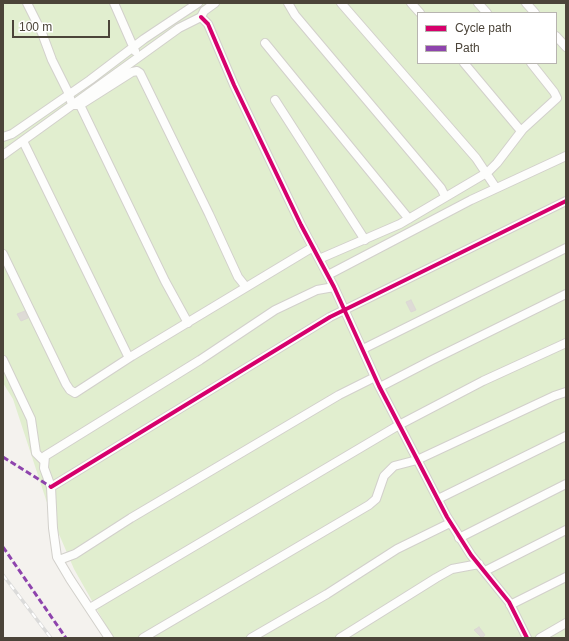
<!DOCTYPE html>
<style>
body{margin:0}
#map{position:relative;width:569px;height:641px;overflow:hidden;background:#f4f2ee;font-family:Helvetica,sans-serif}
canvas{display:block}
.frame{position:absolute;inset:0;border:4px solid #4b4439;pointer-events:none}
.legend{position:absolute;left:417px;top:12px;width:140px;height:52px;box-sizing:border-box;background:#fff;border:1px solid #b7b4b0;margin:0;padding:5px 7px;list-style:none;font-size:12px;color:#4b4439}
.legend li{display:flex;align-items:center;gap:8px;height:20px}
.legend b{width:20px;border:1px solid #b7b4b0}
.scale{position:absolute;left:12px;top:20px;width:98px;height:18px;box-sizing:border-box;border:2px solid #4b4439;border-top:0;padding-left:5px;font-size:12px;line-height:14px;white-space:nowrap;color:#4b4439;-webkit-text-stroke:3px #fff;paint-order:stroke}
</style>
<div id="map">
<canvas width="569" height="641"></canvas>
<div class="frame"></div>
<ul class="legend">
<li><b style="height:5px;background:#d6006c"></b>Cycle path</li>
<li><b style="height:5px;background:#8e44ad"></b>Path</li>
</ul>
<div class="scale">100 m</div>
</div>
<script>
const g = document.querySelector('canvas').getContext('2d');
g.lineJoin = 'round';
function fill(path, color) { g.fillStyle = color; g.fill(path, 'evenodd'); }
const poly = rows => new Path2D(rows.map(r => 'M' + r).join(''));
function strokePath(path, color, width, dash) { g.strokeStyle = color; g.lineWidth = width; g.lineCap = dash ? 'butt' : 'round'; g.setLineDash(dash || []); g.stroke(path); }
fill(poly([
 [3,3,566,3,566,638,113,638,74,569,52,518,13,399,3,383],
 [418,13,556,13,556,63,418,63]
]), '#e1eecf');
const building = poly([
 [411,300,416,310,411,312,406,302,411,300],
 [25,311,28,318,21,321,17,314,25,311],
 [479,627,485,635,482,638,474,630,479,627]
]);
fill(building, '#dedbd6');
strokePath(building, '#dcd9d4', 1);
const street = poly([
 [27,3,42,33,52,60,69,94,72,105,80,105,132,72,137,71,140,73,209,214,238,277,246,287],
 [114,3,135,51],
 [288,3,295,15,441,188,445,196],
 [341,3,476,158,496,188],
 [411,3,420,13],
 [478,3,487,13],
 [526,3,535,13],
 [201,17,208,24,234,85,301,225,334,287,379,386,447,517,471,555,509,602,527,638],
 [556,36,566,47],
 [265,43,409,219],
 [464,63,521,131],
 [275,100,365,240],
 [80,105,165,281,188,323],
 [3,137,12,134,90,80,144,39,198,3],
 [23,141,129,358],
 [3,155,179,28,201,17,204,11,215,3],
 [3,254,66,384,70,390,75,393,132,356,313,247],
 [319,259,400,224,488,172,497,163,523,129,557,98,554,92,531,63],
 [328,275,471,200,566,156],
 [363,349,566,248],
 [3,360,31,419,36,453,44,461],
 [380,387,432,360,566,294],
 [51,487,330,317,566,201],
 [438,499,566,436],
 [459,538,566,484],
 [59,560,75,554,131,518,339,395,375,377],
 [485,571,566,530],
 [510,605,566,577],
 [90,608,399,425,483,381,566,343],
 [109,638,70,579,57,557,53,528,51,487,44,468,45,456,200,360,275,310,317,290,334,287],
 [143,638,369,505,376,499,384,476,394,466,417,460,554,396,566,392],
 [251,638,327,594,397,549,450,523],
 [340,638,436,578,452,569,479,564],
 [540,638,566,623]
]);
strokePath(street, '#d2d0cb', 10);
strokePath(street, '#fdfdfc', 8);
const rail = poly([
 [3,575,51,638]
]);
strokePath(rail, '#dbdbda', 3.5);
strokePath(rail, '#fff', 2, [6]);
strokePath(poly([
 [3,457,51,487],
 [3,547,66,638]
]), '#8e44ad', 3, [6, 3]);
strokePath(poly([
 [201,17,208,24,234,85,301,225,334,287,379,386,447,517,471,555,509,602,527,638],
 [51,487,330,317,566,201]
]), '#d6006c', 4);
</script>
